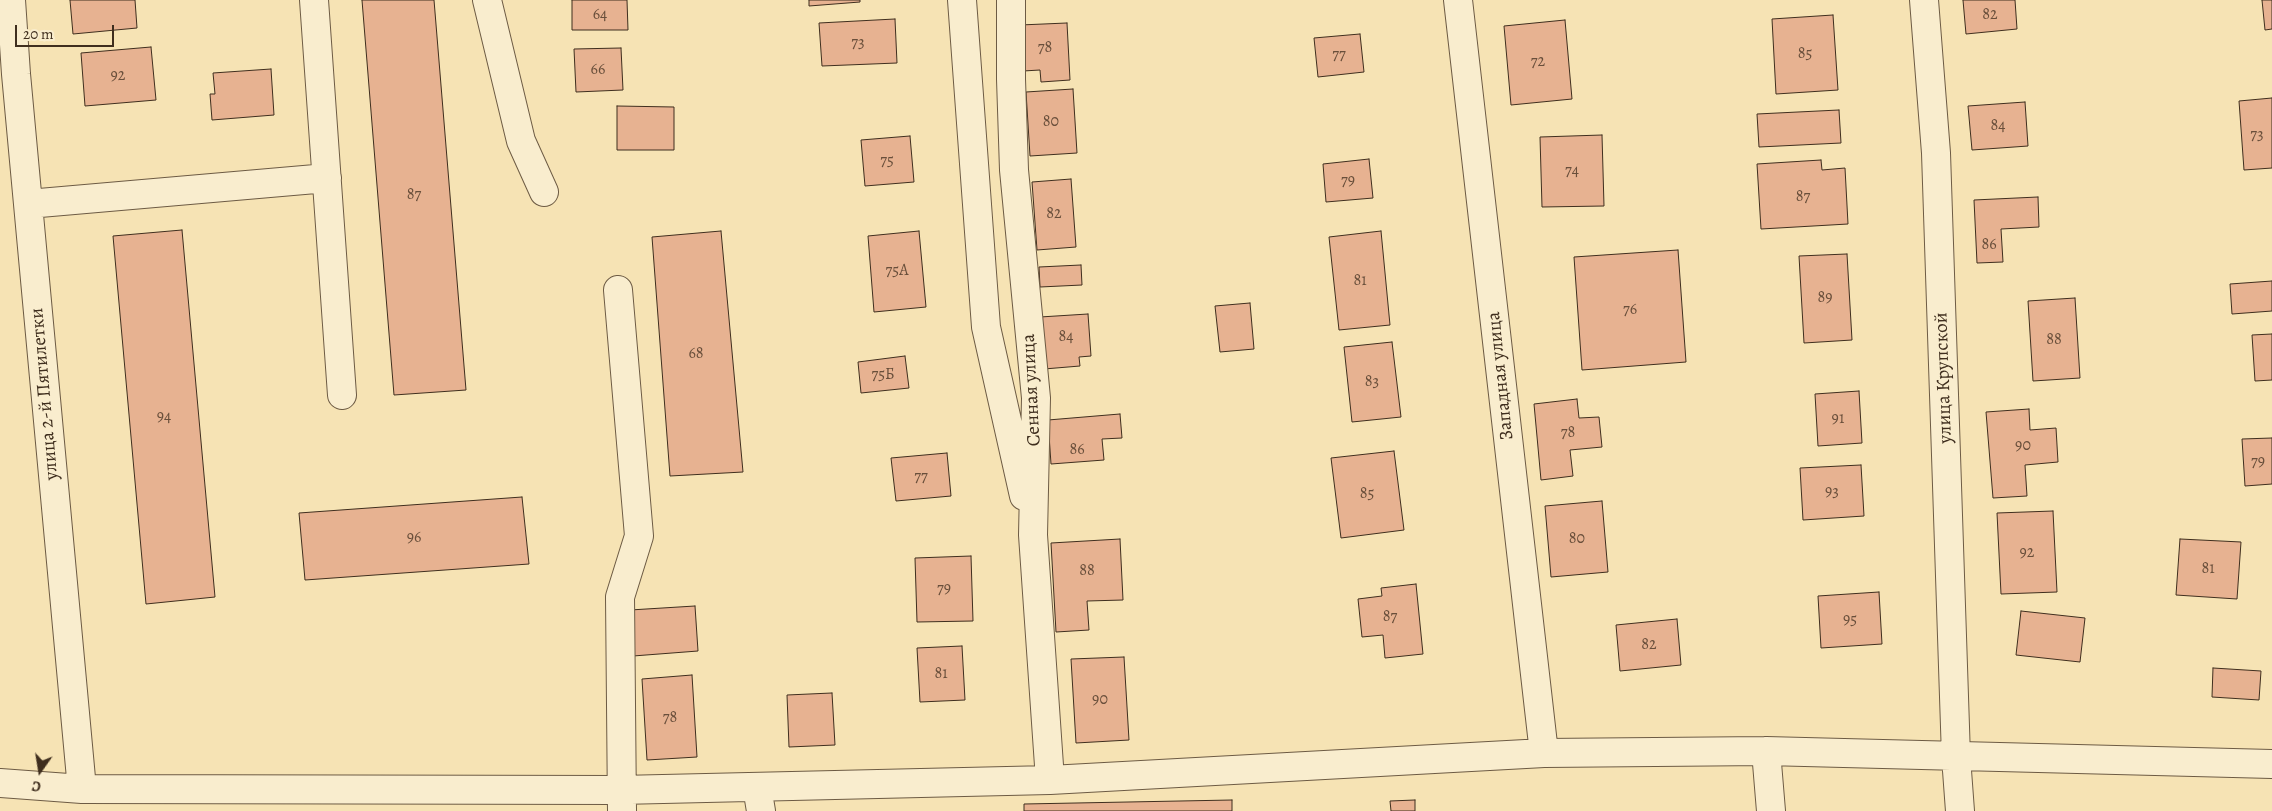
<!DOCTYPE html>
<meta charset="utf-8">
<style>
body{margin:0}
#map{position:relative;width:2272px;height:811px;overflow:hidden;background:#f6e3b4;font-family:Alegreya,serif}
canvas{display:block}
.north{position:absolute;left:15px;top:746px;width:50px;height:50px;-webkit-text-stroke:4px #f9edce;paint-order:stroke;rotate:193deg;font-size:14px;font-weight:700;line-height:20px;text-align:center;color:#3f2e1e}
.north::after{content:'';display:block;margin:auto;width:18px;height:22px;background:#3f2e1e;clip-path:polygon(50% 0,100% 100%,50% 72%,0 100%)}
.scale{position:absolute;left:15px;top:25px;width:99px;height:22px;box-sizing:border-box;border:2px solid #3f2e1e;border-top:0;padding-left:6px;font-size:15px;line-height:18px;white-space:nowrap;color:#3f2e1e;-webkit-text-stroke:4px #f9edce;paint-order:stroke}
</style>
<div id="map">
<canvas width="2272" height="811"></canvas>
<div class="north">С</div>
<div class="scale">20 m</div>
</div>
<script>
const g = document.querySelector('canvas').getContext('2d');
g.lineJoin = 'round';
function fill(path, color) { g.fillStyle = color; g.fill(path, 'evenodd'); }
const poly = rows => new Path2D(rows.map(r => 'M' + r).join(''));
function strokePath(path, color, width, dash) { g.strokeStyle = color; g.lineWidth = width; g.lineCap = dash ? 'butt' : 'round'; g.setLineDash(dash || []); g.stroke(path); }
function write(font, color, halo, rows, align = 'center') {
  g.font = font + ' Alegreya,serif'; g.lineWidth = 4; g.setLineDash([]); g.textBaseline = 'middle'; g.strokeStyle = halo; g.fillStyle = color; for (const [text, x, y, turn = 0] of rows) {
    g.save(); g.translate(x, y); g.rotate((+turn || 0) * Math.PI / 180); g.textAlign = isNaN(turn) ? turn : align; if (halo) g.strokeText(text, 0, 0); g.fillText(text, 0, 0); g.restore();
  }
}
const building = poly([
 [70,0,135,0,137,28,73,34,70,0],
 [362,0,434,0,466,390,394,395,362,0],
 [572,0,627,0,628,30,572,30,572,0],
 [809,0,860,0,860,2,809,6,809,0],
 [1963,0,2015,0,2017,29,1966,34,1963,0],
 [2262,0,2272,0,2272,29,2265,30,2262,0],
 [1833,15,1838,90,1776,94,1772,19,1833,15],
 [895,19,897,63,822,66,819,23,895,19],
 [1565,20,1572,99,1511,105,1504,26,1565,20],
 [1067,23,1070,80,1041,82,1040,70,1023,71,1020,25,1067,23],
 [1360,34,1364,72,1318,77,1314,38,1360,34],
 [151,47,156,100,85,106,81,53,151,47],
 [621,48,623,90,576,92,574,49,621,48],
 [271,69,274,115,212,120,210,94,215,94,213,73,271,69],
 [1073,89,1077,153,1030,156,1026,92,1073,89],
 [2272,98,2272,168,2244,170,2239,101,2272,98],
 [2025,102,2028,146,1972,150,1968,106,2025,102],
 [617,106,674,107,674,150,617,150,617,106],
 [1839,110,1841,143,1759,147,1757,114,1839,110],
 [1602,135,1604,206,1542,207,1540,137,1602,135],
 [910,136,914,182,865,186,861,140,910,136],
 [1369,159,1373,198,1326,202,1323,164,1369,159],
 [1821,160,1822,170,1845,168,1848,224,1761,229,1757,164,1821,160],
 [1071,179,1076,247,1037,250,1032,182,1071,179],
 [2038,197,2039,227,2001,229,2003,262,1977,263,1974,200,2038,197],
 [182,230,215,597,146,604,113,236,182,230],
 [721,231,743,472,670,476,652,237,721,231],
 [919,231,926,307,874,312,868,236,919,231],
 [1381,231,1390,325,1339,330,1329,237,1381,231],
 [1678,250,1686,362,1582,370,1574,257,1678,250],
 [1847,254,1852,340,1804,343,1799,256,1847,254],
 [1081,265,1082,285,1040,287,1039,267,1081,265],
 [2272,281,2272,311,2232,314,2230,284,2272,281],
 [2075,298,2080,378,2033,381,2028,301,2075,298],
 [1250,303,1254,349,1220,352,1215,306,1250,303],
 [1088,314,1091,356,1079,357,1080,366,1044,369,1040,317,1088,314],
 [2272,334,2272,380,2255,381,2252,335,2272,334],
 [1392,342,1401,417,1352,422,1344,347,1392,342],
 [905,356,909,388,861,393,858,362,905,356],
 [1859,391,1862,443,1818,446,1815,394,1859,391],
 [1577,399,1579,418,1599,417,1602,447,1570,450,1573,476,1541,480,1534,404,1577,399],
 [2029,409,2030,430,2056,428,2058,462,2025,465,2027,496,1993,498,1986,412,2029,409],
 [1120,414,1122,438,1102,439,1104,460,1051,464,1048,420,1120,414],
 [2272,438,2272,484,2245,486,2242,439,2272,438],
 [1394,451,1404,530,1341,538,1331,458,1394,451],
 [947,453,951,496,896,501,891,458,947,453],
 [1861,465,1864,516,1803,520,1800,468,1861,465],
 [522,497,529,564,305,580,299,513,522,497],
 [1602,501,1608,572,1551,577,1545,506,1602,501],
 [2053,511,2057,592,2001,594,1997,513,2053,511],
 [1120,539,1123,600,1087,601,1089,630,1056,632,1051,543,1120,539],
 [2180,539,2241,542,2237,599,2176,595,2180,539],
 [971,556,973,621,917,622,915,558,971,556],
 [1416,584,1423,654,1385,658,1383,635,1362,637,1358,599,1382,596,1381,588,1416,584],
 [1879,592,1882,644,1821,648,1818,596,1879,592],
 [695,606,698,651,633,656,630,610,695,606],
 [2021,611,2085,618,2080,662,2016,655,2021,611],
 [1677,619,1681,665,1620,671,1616,625,1677,619],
 [962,646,965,700,920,702,917,648,962,646],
 [1124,657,1129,740,1076,743,1071,659,1124,657],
 [2213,668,2261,671,2259,700,2212,697,2213,668],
 [692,675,697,757,647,760,642,679,692,675],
 [832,693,835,745,789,747,787,695,832,693],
 [1232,800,1232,811,1024,811,1024,804,1232,800],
 [1415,800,1415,811,1391,811,1390,801,1415,800]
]);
fill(building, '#e7b291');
strokePath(building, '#3f2e1e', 1);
const minor = poly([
 [11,0,16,74,82,789],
 [314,0,342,395],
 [487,0,521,141,544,192],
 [962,0,986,327,1024,496],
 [1011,0,1011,79,1014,170,1036,398,1033,535,1050,780],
 [1458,0,1544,753],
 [1924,0,1936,153,1956,757,1960,811],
 [28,204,327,178],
 [618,290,639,536,620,597,622,811],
 [1766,751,1771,811],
 [0,783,82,789,620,790,1050,780,1544,753,1766,751,2272,764],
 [757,787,761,811]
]);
strokePath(minor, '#6d5b44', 30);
strokePath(minor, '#f9edce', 28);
write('16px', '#694f3b', null, [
 ["64",600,15],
 ["82",1990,15],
 ["73",858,43],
 ["78",1045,48],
 ["85",1805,54],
 ["77",1339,55],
 ["72",1538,62],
 ["66",598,70],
 ["92",118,76],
 ["80",1051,122],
 ["84",1998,126],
 ["73",2257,135],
 ["75",887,161],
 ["74",1572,171],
 ["79",1348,181],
 ["87",414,195],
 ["87",1803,197],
 ["82",1054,214],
 ["86",1989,245],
 ["75А",897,271],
 ["81",1360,281],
 ["89",1825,298],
 ["76",1630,310],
 ["84",1066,337],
 ["88",2054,340],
 ["68",696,354],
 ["75Б",883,375],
 ["83",1372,382],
 ["94",164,417],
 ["91",1838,419],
 ["78",1568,433],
 ["90",2023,446],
 ["86",1077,450],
 ["79",2258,462],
 ["77",921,477],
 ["93",1832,492],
 ["85",1367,494],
 ["96",414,538],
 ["80",1577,539],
 ["92",2027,553],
 ["81",2208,569],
 ["88",1087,571],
 ["79",944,589],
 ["87",1390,617],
 ["95",1850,620],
 ["82",1649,645],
 ["81",941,674],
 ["90",1100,700],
 ["78",670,718]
]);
write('19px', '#3f2e1e', '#f9edce', [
 ["Западная улица",1501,376,-96],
 ["улица Крупской",1944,378,-92],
 ["Сенная улица",1032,390,-93],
 ["улица 2-й Пятилетки",45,394,-95]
]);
</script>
